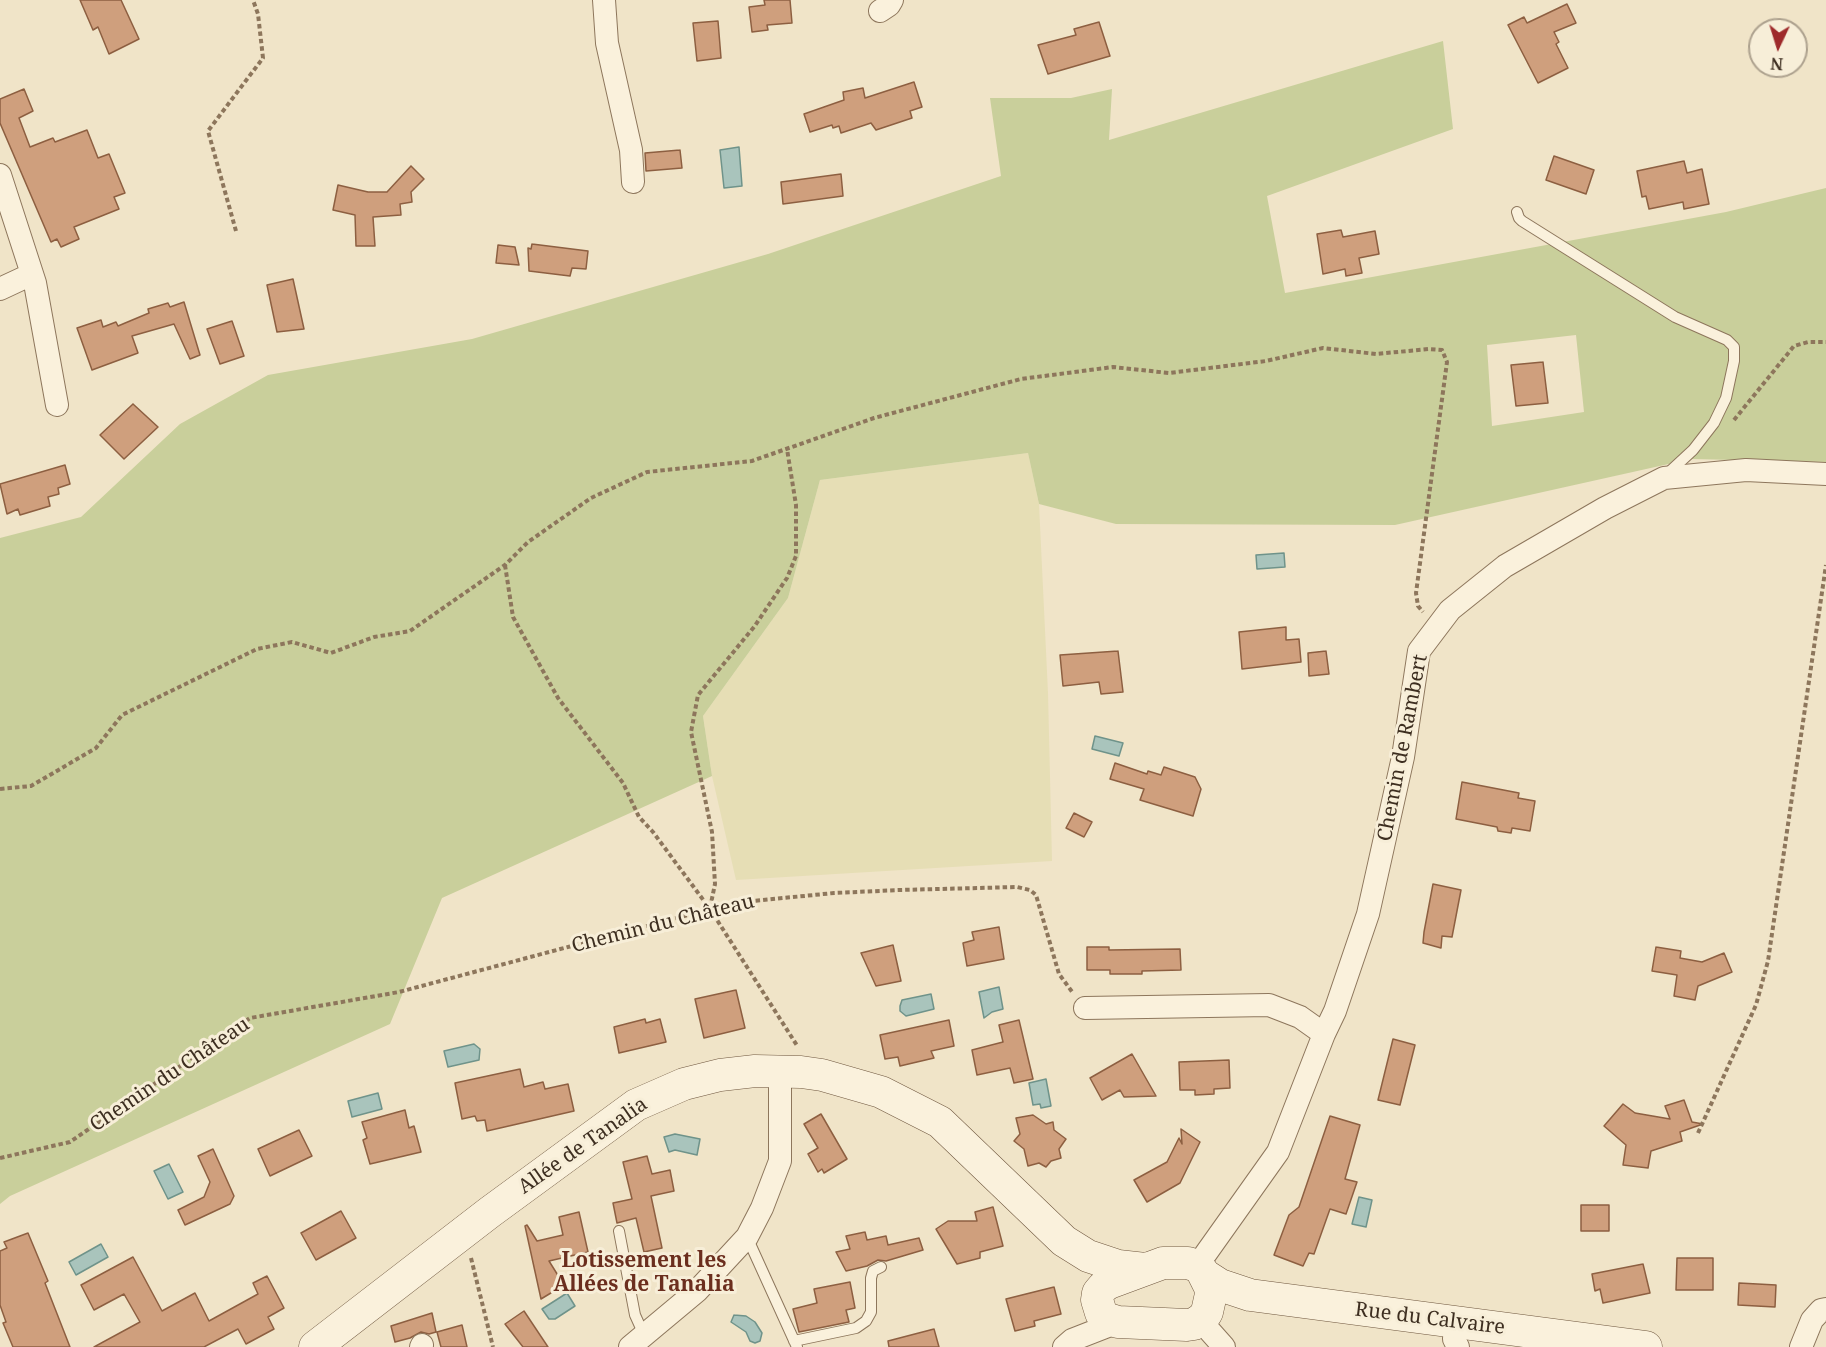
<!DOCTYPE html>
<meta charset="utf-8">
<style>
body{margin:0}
#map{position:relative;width:1826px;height:1347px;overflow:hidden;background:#f0e4c8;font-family:"Noto Serif",serif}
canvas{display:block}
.north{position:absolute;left:1748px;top:18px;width:60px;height:60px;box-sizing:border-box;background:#f7eed8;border:2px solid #ada18e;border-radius:50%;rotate:184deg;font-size:16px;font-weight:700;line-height:24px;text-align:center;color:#3d2e20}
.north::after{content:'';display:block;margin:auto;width:21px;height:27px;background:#9e2a2b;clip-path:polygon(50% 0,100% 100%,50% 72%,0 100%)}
</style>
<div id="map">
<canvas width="1826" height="1347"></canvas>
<div class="north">N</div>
</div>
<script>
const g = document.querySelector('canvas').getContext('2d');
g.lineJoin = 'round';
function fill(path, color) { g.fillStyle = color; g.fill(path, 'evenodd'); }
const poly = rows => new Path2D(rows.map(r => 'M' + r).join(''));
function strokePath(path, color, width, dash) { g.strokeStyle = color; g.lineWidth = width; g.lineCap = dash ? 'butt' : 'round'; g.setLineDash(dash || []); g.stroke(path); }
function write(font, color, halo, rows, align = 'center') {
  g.font = font + ' "Noto Serif",serif'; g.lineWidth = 6; g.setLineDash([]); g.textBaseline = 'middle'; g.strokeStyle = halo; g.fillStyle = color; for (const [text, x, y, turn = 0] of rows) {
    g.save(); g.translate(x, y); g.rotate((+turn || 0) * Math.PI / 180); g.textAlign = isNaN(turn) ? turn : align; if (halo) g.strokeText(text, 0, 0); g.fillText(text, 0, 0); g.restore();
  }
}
fill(poly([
 [1028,453,1039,504,1048,693,1052,861,736,880,712,776,703,716,788,598,820,480]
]), '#e6deb5');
fill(poly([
 [1443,41,1453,129,1267,196,1285,293,1726,212,1826,188,1826,462,1691,459,1395,525,1116,524,1039,504,1028,453,820,480,788,598,703,716,712,776,442,898,390,1024,10,1196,0,1204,0,538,81,517,180,424,268,375,472,339,768,254,1001,176,990,98,1071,98,1112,89,1109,140],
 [1576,335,1584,412,1492,426,1487,345]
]), '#c9cf9b');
const water = poly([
 [739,147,742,186,724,188,720,150,739,147],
 [1284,553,1285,567,1257,569,1256,555,1284,553],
 [1095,736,1123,743,1119,756,1092,749,1095,736],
 [999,987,1003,1009,992,1012,984,1018,979,992,999,987],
 [931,994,934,1009,906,1016,900,1011,900,1006,902,1000,931,994],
 [474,1044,480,1049,479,1060,448,1067,444,1051,474,1044],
 [1046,1079,1051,1106,1041,1108,1040,1104,1033,1105,1029,1083,1046,1079],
 [378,1093,382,1109,352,1117,348,1101,378,1093],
 [675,1134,700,1139,697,1155,675,1150,669,1152,664,1137,675,1134],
 [169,1164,183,1192,168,1199,154,1171,169,1164],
 [1359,1197,1372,1200,1366,1227,1352,1224,1359,1197],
 [101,1244,108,1257,76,1275,69,1262,101,1244],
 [567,1293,575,1306,555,1319,549,1319,542,1309,567,1293],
 [734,1315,746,1316,755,1322,762,1333,760,1341,755,1343,750,1341,746,1332,731,1322,734,1315]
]);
fill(water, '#a9c4bc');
strokePath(water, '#6f938a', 1.5);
const building = poly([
 [80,0,121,0,139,39,109,54,98,27,93,30,80,0],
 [764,0,790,0,792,23,767,25,768,30,752,32,749,7,765,5,764,0],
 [1567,4,1576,23,1554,32,1559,42,1556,44,1568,68,1538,83,1508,25,1524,17,1527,23,1567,4],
 [718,21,721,58,697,61,693,23,718,21],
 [1099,22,1110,56,1048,74,1038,45,1076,35,1074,29,1099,22],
 [914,82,922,107,910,111,912,118,876,130,871,123,841,133,839,126,833,128,832,125,810,132,804,114,844,100,843,92,863,88,865,98,914,82],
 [24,89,33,111,19,118,30,147,53,138,55,142,87,130,98,158,109,154,125,193,114,197,119,209,74,227,79,239,61,247,57,239,51,242,0,123,0,99,24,89],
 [680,150,682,168,646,171,645,153,680,150],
 [1554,156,1594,170,1586,194,1546,180,1554,156],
 [1684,161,1687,173,1702,169,1709,204,1684,209,1683,202,1649,209,1646,196,1642,197,1637,171,1684,161],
 [411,166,424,179,411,192,412,202,400,204,401,215,373,217,375,246,356,246,355,215,333,210,338,185,368,192,387,192,411,166],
 [841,174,843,196,783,204,781,182,841,174],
 [1341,230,1343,237,1375,231,1379,254,1359,258,1362,273,1346,276,1345,269,1323,274,1317,234,1341,230],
 [532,244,588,251,586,269,572,268,570,276,529,271,528,248,531,249,532,244],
 [498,245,515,247,519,265,496,263,498,245],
 [293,279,304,329,277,332,267,285,293,279],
 [184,302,200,355,190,359,174,324,132,336,138,353,92,370,77,328,101,320,103,327,116,322,118,326,149,313,148,309,168,303,170,307,184,302],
 [232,321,244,356,220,364,207,329,232,321],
 [1543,362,1548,403,1516,406,1511,365,1543,362],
 [133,404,158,427,124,459,100,435,133,404],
 [65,465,70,484,58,488,59,494,48,497,50,506,20,515,18,509,7,514,0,484,65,465],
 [1286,627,1286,640,1299,639,1301,662,1242,669,1239,632,1286,627],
 [1118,651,1123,692,1101,694,1099,682,1063,686,1060,655,1118,651],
 [1326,651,1329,674,1309,676,1308,653,1326,651],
 [1115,763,1147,774,1148,771,1161,775,1164,767,1195,777,1201,789,1193,816,1140,800,1144,789,1110,779,1115,763],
 [1462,782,1519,793,1518,798,1535,801,1530,831,1512,828,1511,833,1498,831,1497,827,1456,819,1462,782],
 [1074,813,1092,822,1084,837,1066,828,1074,813],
 [1433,884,1461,890,1452,937,1442,936,1441,948,1423,943,1424,932,1433,884],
 [999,927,1004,959,967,966,963,943,974,940,972,932,999,927],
 [893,945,901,981,876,986,861,953,893,945],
 [1087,947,1109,947,1109,950,1180,949,1181,970,1142,971,1142,974,1110,974,1110,970,1087,970,1087,947],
 [1656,947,1681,951,1680,958,1702,962,1724,953,1732,972,1698,986,1695,1000,1674,996,1677,975,1652,971,1656,947],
 [736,990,745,1028,704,1038,695,999,736,990],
 [645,1019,646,1023,660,1019,666,1042,619,1053,614,1027,645,1019],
 [949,1020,954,1046,931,1051,934,1058,900,1066,898,1057,885,1059,880,1035,949,1020],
 [1019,1020,1033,1079,1014,1083,1010,1068,977,1075,972,1050,1003,1042,999,1025,1019,1020],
 [1393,1039,1415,1045,1400,1105,1378,1100,1393,1039],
 [1132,1054,1156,1096,1124,1097,1120,1090,1102,1100,1090,1078,1132,1054],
 [1229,1060,1230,1088,1214,1089,1214,1094,1195,1095,1195,1090,1180,1090,1179,1062,1229,1060],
 [520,1069,524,1087,543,1082,545,1089,568,1084,574,1111,487,1131,485,1120,477,1121,475,1116,462,1119,455,1083,520,1069],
 [1684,1100,1692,1122,1703,1124,1680,1132,1682,1141,1651,1151,1648,1168,1623,1165,1626,1145,1604,1126,1623,1104,1635,1113,1670,1119,1665,1106,1684,1100],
 [405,1110,409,1128,414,1126,421,1152,370,1164,363,1140,367,1138,362,1122,405,1110],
 [821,1114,847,1159,824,1173,822,1169,818,1172,808,1154,818,1148,804,1124,821,1114],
 [1033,1115,1046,1124,1053,1122,1054,1130,1066,1139,1059,1149,1061,1158,1051,1161,1046,1167,1039,1163,1028,1166,1024,1149,1014,1141,1020,1134,1016,1118,1033,1115],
 [1330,1116,1360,1125,1345,1179,1357,1182,1346,1214,1330,1209,1314,1254,1309,1253,1303,1266,1274,1255,1289,1215,1299,1207,1330,1116],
 [1181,1129,1200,1142,1180,1183,1147,1202,1134,1180,1167,1162,1179,1138,1182,1144,1181,1129],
 [299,1130,312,1156,270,1176,258,1149,299,1130],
 [213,1149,234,1196,230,1204,185,1225,178,1210,204,1197,210,1182,198,1156,213,1149],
 [647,1156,652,1174,670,1170,674,1191,651,1196,662,1248,644,1252,636,1218,617,1223,613,1203,632,1199,623,1162,647,1156],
 [1581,1205,1609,1205,1609,1231,1581,1231,1581,1205],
 [993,1207,1003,1246,980,1252,980,1258,957,1264,936,1229,948,1221,977,1221,975,1212,993,1207],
 [341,1211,356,1238,316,1260,301,1233,341,1211],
 [579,1212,588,1252,549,1261,564,1285,541,1299,525,1226,527,1225,537,1241,563,1235,559,1217,579,1212],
 [865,1232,867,1240,886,1236,888,1245,919,1238,923,1250,886,1261,878,1260,867,1266,846,1271,836,1252,850,1249,846,1236,865,1232],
 [28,1233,48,1281,45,1283,70,1347,13,1347,3,1323,6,1322,0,1305,0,1251,7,1248,4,1242,28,1233],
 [133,1257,162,1311,195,1293,209,1321,258,1294,253,1283,267,1276,284,1308,268,1317,274,1329,246,1344,238,1329,204,1347,94,1347,140,1322,124,1294,94,1310,81,1285,133,1257],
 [1677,1258,1713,1258,1713,1290,1676,1290,1677,1258],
 [1643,1264,1650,1293,1603,1303,1600,1289,1595,1291,1592,1274,1643,1264],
 [850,1282,855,1308,846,1310,849,1322,799,1332,793,1309,817,1303,814,1289,850,1282],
 [1739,1283,1776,1285,1775,1307,1738,1305,1739,1283],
 [1054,1287,1061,1314,1034,1321,1035,1326,1015,1331,1006,1299,1054,1287],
 [524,1311,548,1347,523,1347,505,1324,524,1311],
 [432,1313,436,1332,429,1334,421,1332,410,1338,395,1342,391,1326,432,1313],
 [462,1325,467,1347,441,1347,437,1332,462,1325],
 [934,1329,939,1347,889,1347,888,1341,934,1329]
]);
fill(building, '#cf9f7d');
strokePath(building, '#8d5f41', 1.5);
const lane = poly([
 [1517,212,1519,218,1522,221,1675,317,1727,340,1734,347,1734,361,1726,398,1714,423,1693,450,1666,475],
 [619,1231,635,1315,640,1326,646,1335],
 [747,1237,797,1347],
 [794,1341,856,1328,866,1321,871,1312,871,1278,873,1271,881,1267]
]);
const street = poly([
 [604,0,607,43,631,150,633,182],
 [880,11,889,5,892,0],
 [0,175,35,283,57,405],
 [0,289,32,274],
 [1085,1008,1269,1005,1300,1017,1324,1034],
 [1197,1266,1278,1152,1324,1034,1335,1011,1368,914,1403,757,1419,651,1450,610,1505,566,1605,508,1664,478,1746,470,1826,474],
 [1200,1320,1224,1347],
 [1455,1322,1454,1339,1458,1347],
 [421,1347,422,1345],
 [630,1347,697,1291,747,1237,762,1208,780,1161,780,1071],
 [1064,1347,1072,1340,1118,1322],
 [1801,1347,1812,1320,1821,1310,1826,1309]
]);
const secondary = poly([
 [1163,1263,1188,1263,1197,1266,1202,1271,1210,1287,1211,1294,1207,1312,1203,1318,1194,1324,1187,1325,1118,1322,1105,1318,1101,1313,1097,1300,1098,1293,1103,1287,1109,1283,1163,1263],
 [1206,1276,1220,1285,1250,1295,1646,1347],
 [315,1347,490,1212,636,1105,684,1084,720,1075,755,1071,801,1072,822,1075,881,1092,940,1122,1064,1241,1088,1256,1118,1266,1145,1269]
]);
strokePath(lane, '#8d765c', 12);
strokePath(street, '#8d765c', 24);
strokePath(secondary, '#6f573f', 33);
strokePath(poly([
 [236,231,208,131,263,58,258,14,253,0],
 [1734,420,1794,346,1808,342,1826,342],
 [505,565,513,617,558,698,623,783,639,817,653,832,710,909,798,1047],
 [0,789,31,786,96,748,122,715,257,649,292,642,331,653,374,637,410,631,505,565,528,542,591,498,647,472,752,461,874,418,1021,379,1113,367,1169,373,1266,361,1323,348,1376,354,1429,349,1442,350,1447,362,1416,593,1418,606,1423,612],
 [710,908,715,884,712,832,691,732,698,695,754,627,787,578,796,556,796,505,787,449],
 [1698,1133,1756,1005,1768,961,1826,565],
 [0,1158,70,1142,250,1018,399,992,733,903,834,893,900,890,1017,887,1030,890,1036,895,1059,974,1073,993],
 [471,1258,493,1347]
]), '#8d765c', 4, [4.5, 3]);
strokePath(lane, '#faf1dc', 10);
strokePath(street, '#faf1dc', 22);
strokePath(secondary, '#faf1dc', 32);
write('20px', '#3d2e20', '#f7eed8', [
 ["Chemin de Rambert",1403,748,-79],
 ["Chemin du Château",663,924,-14],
 ["Chemin du Château",170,1075,-34],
 ["Allée de Tanalia",583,1146,-35],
 ["Rue du Calvaire",1430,1319,7]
]);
write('bold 21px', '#6b2e1e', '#f7eed8', [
 ["Lotissement les",644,1261],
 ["Allées de Tanalia",644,1285]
]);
</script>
